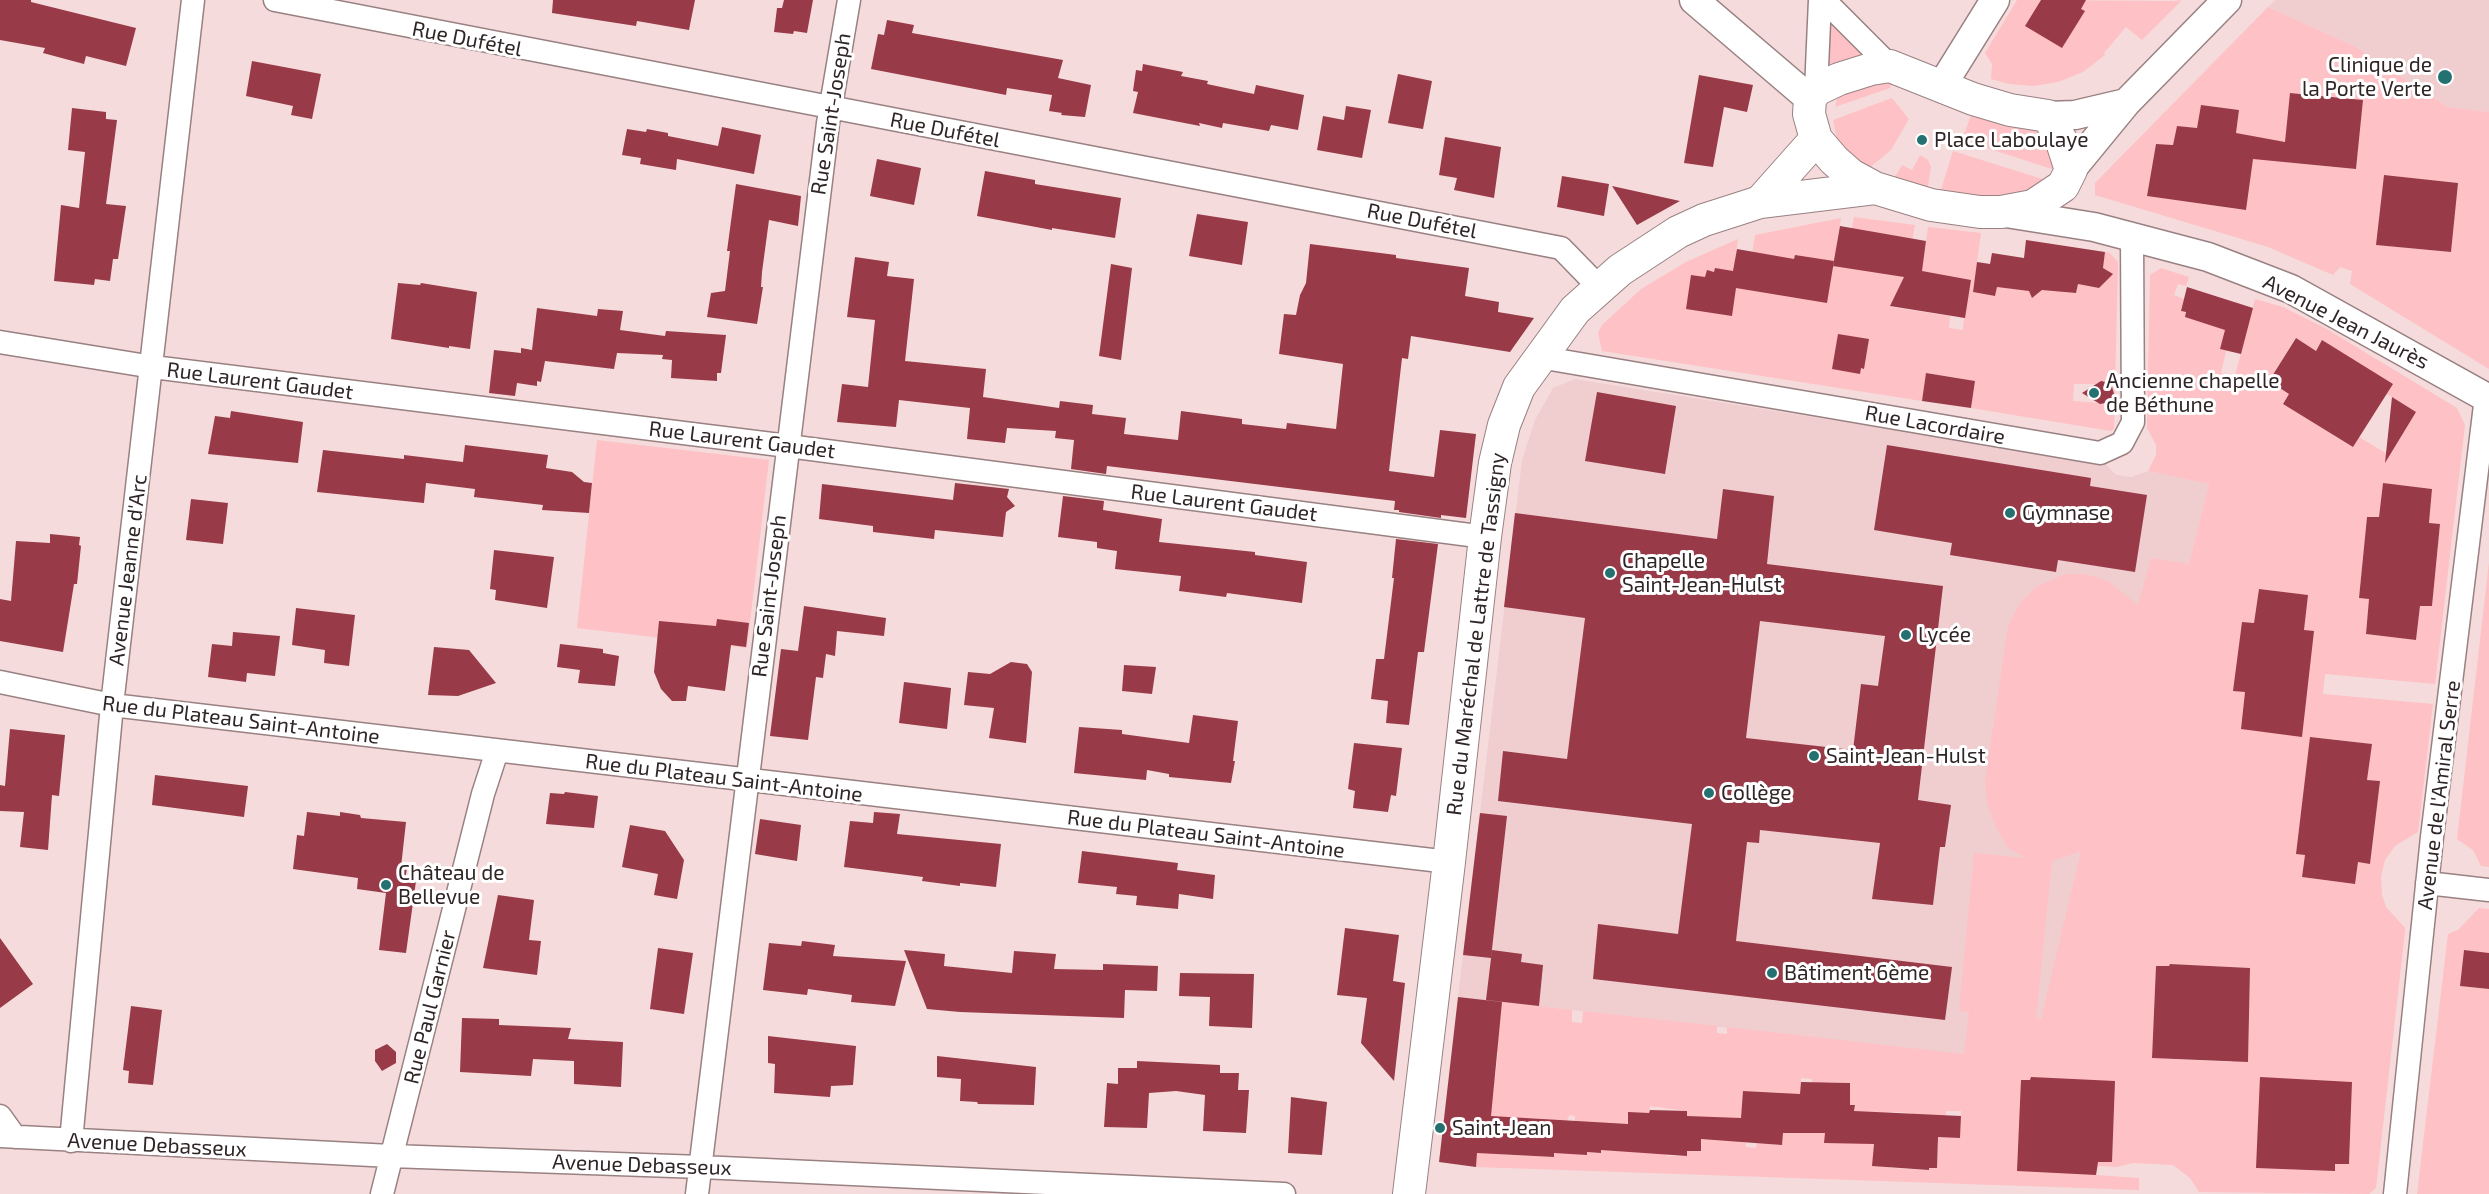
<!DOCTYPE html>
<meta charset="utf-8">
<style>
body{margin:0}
canvas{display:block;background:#f5dbdc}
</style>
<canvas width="2489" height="1194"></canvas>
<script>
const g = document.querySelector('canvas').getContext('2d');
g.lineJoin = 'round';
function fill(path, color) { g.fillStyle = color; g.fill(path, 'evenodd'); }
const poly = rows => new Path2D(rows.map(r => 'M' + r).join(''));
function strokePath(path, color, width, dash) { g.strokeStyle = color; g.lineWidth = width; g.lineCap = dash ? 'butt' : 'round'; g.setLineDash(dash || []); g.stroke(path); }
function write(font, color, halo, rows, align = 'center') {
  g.font = font + ' "Exo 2",sans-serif'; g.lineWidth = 6; g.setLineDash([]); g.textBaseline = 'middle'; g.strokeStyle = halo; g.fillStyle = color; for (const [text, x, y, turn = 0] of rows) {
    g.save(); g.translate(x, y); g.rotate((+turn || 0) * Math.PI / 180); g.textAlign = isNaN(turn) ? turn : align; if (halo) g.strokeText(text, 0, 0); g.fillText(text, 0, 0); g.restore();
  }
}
fill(poly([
 [2275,0,2489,0,2489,112,2448,107,2354,46,2268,7],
 [1575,379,2106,464,2115,474,2122,476,2131,477,2148,471,2209,484,2075,1023,2036,1018,1964,1055,1458,997,1522,460,1535,420,1553,388]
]), '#f0ced0');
fill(poly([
 [2017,0,2176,1,2182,0,2142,40,2126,27,2104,53,2105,55,2083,72,2058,82,2034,86,2009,84,1991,79,1992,64,1985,53],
 [2268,7,2354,46,2448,107,2489,112,2489,369,2350,284,2352,271,2340,267,2333,275,2268,247,2095,195,2095,183],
 [2291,93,2363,100,2356,169,2284,162],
 [2201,105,2239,110,2236,133,2245,210,2147,196,2156,144,2173,145,2177,126,2197,128],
 [2384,175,2457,183,2451,252,2377,245],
 [1831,19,1869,55,1824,68,1826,23],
 [1893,81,1890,88,1835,107,1837,99,1855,84],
 [1892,98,1909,119,1891,150,1868,169,1854,159,1837,140,1833,120],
 [1973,110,2033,126,2046,134,2058,171,1962,140],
 [1953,151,2052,182,2012,200,1940,193],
 [1920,155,1928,160,1931,167,1927,192,1892,182,1902,165,1912,170],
 [1854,217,1915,225,1910,254,1924,257,1928,227,1981,233,1973,292,1995,296,1997,287,2013,289,2014,285,2027,287,2030,293,2037,295,2042,290,2050,290,2076,293,2078,284,2099,288,2106,281,2108,272,2103,269,2105,252,2110,253,2118,262,2114,429,2111,431,1971,408,1975,381,1927,373,1922,401,1602,351,1598,333,1602,325,1641,289,1686,262,1738,239,1735,261,1736,265,1750,267,1755,235,1841,218,1837,243,1849,245],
 [1892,303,1963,303,1960,318,1964,318,1963,330,1949,328,1950,316,1891,307],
 [2104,381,2112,387,2114,394,2110,401,2100,403,2073,401,2074,384,2095,384],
 [2161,268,2189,277,2186,286,2178,284,2174,295,2184,299,2181,311,2227,330,2220,349,2226,351,2221,373,2235,376,2255,299,2283,307,2325,328,2457,408,2465,425,2435,684,2325,674,2323,694,2433,704,2418,832,2395,846,2385,860,2381,876,2382,895,2386,907,2405,928,2405,931,2376,1188,2369,1194,2199,1192,2190,1178,2173,1165,2134,1163,2116,1167,2098,1166,2096,1175,2139,1178,2139,1190,1476,1167,1477,1148,1490,1079,1495,1079,1498,1053,1484,1016,1486,1000,1572,1010,1572,1022,1582,1023,1583,1011,1717,1026,1717,1033,1727,1034,1727,1027,1964,1054,1969,1012,1959,1011,1974,853,2026,858,2007,847,1995,825,1987,803,1985,782,2008,626,2020,603,2036,587,2065,574,2085,574,2108,581,2138,605,2151,558,2189,564,2209,484,2148,471,2156,455,2156,445,2147,428,2150,275],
 [2295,338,2316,351,2322,341,2387,394,2415,412,2389,455,2359,437,2353,447,2283,404,2289,394,2269,381],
 [2383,483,2432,489,2429,523,2440,525,2432,606,2420,606,2416,640,2366,634,2369,599,2359,598,2367,517,2379,517],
 [2259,589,2307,595,2304,630,2241,728,2245,692,2234,690,2242,622,2254,623],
 [2321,738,2371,744,2367,780,2379,781,2370,864,2358,862,2354,884,2302,877,2305,855,2296,854,2306,773,2316,773],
 [2081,851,2041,1019,2036,1018,2052,861],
 [2170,964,2250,968,2248,1052,2233,1050,2232,1062,2152,1058,2156,967,2169,966],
 [1801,1078,1812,1079,1812,1086,1828,1086,1829,1082,1850,1083,1850,1105,1855,1105,1854,1128,1825,1143,1825,1133,1800,1105],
 [2271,1078,2352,1082,2349,1164,2335,1164,2335,1170],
 [1743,1091,1785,1093,1782,1145,1757,1143,1756,1148,1746,1147,1746,1143,1740,1142],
 [1650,1106,1687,1111,1687,1116,1702,1117,1701,1151,1687,1151,1686,1156,1667,1156,1667,1153,1627,1137,1628,1113,1649,1113],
 [1946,1111,1961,1111,1960,1137,1945,1137],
 [1893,1112,1911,1113,1938,1143,1937,1168,1929,1168,1928,1170,1890,1168,1889,1166,1873,1166,1875,1114],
 [1570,1115,1575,1116,1575,1122,1602,1123,1601,1153,1587,1152,1586,1155,1566,1153,1567,1120],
 [1499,1117,1543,1119,1556,1127,1554,1157,1497,1154],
 [597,440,769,460,747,648,577,628],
 [2489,562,2489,867,2481,866,2473,850,2457,839],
 [2479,908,2489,909,2489,953,2464,950,2460,986,2489,989,2489,1194,2417,1194,2448,934,2458,930]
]), '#fec1c5');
fill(poly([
 [0,0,31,0,31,2,136,28,126,66,86,56,84,64,43,53,45,48,0,40],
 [553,0,695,0,689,30,637,21,636,26,552,13],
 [784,0,813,0,807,33,794,31,793,34,774,32,777,8,782,8],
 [2041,0,2086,0,2081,9,2085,11,2062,48,2025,26],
 [887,20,914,25,912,33,1063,60,1058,78,1091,85,1085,117,1061,115,1062,113,1049,111,1052,95,1007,88,1006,95,871,69,878,34,884,35],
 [252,61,321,74,312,119,291,115,293,106,246,96],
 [1143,64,1183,72,1181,76,1208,81,1207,84,1254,94,1256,85,1304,95,1298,130,1271,125,1269,131,1223,123,1222,128,1199,123,1200,126,1133,113,1138,92,1133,91,1136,70,1142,71],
 [1398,74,1432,81,1423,129,1388,123],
 [1699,75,1753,85,1747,112,1724,107,1713,167,1684,163],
 [2290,93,2363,100,2356,169,2253,159,2246,210,2147,196,2156,144,2173,145,2177,126,2197,128,2201,105,2239,110,2236,133,2285,142],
 [1346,106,1371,110,1362,158,1317,150,1323,116,1344,120],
 [72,108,106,112,106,119,117,120,106,204,126,206,118,259,113,259,110,281,95,279,94,285,54,281,61,205,79,208,85,152,68,150],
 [722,127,761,135,754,174,677,159,676,170,640,164,641,158,622,155,627,129,646,132,647,129,668,133,668,136,718,146],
 [1445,137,1501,147,1494,198,1454,190,1457,178,1439,175],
 [877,159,921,168,914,205,870,196],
 [985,171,1035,180,1035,184,1121,198,1115,238,1052,228,1052,230,977,216],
 [2384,175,2458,183,2451,252,2376,245],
 [1562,176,1609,184,1604,216,1557,207],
 [736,184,801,196,798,226,769,220,762,272,761,287,763,287,757,324,707,317,711,293,725,291,730,251,727,251],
 [1612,186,1680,201,1637,225],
 [1197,214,1248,222,1242,265,1189,256],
 [1840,226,1926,241,1922,271,1971,280,1965,318,1890,306,1904,277,1833,266],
 [2026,240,2105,252,2103,268,2113,274,2099,288,2078,284,2076,293,2042,290,2032,298,2029,291,1997,287,1995,296,1973,292,1977,262,1990,264,1992,253,2024,258],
 [1310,244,1396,255,1396,258,1469,268,1465,296,1499,302,1498,312,1534,318,1510,352,1411,336,1408,359,1402,358,1389,471,1434,477,1440,430,1476,434,1466,518,1441,515,1441,518,1399,512,1399,510,1394,510,1395,501,1107,466,1106,474,1071,469,1074,440,1055,438,1056,431,1007,428,1005,443,967,439,970,408,899,400,896,427,837,422,842,384,868,387,875,320,847,317,855,257,889,262,887,276,914,279,905,361,986,369,983,397,1059,408,1060,401,1093,405,1092,414,1126,418,1124,434,1178,440,1181,411,1242,419,1242,424,1286,429,1287,423,1336,429,1343,364,1279,354,1284,314,1296,315,1300,295,1306,283],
 [1737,249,1794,259,1795,255,1834,261,1827,303,1736,288,1732,316,1686,309,1691,275,1705,277,1707,270,1714,272,1715,268,1733,271],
 [1111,264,1132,268,1121,360,1099,356],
 [398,283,420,285,421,283,477,292,470,349,449,346,449,348,391,339],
 [2187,287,2253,308,2241,354,2220,349,2225,330,2185,317,2186,312,2181,311],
 [537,308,597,316,598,309,623,311,620,330,665,336,666,331,726,335,721,373,717,373,717,381,671,378,672,360,662,359,663,355,617,353,614,369,545,361,541,382,537,381,537,386,517,383,515,396,489,393,494,350,521,353,521,348,532,350],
 [1838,334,1869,339,1864,369,1861,368,1860,374,1832,369],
 [2296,338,2316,351,2322,340,2393,384,2353,447,2283,404,2289,394,2269,381],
 [1926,373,1975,381,1971,408,1922,401],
 [2101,381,2111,383,2114,394,2111,402,2100,404,2082,393],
 [1597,392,1676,406,1665,474,1585,461],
 [2392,397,2416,412,2385,463],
 [231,411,303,422,298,463,208,454,215,416,230,418],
 [465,445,548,455,546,468,572,472,584,482,592,483,589,513,542,510,543,505,474,497,475,489,426,483,424,503,317,492,323,450,404,459,404,455,463,462],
 [1887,445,2091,478,2090,486,2147,495,2135,572,2058,560,2056,572,1950,555,1952,543,1874,530],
 [955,483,1009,489,1007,497,1015,506,1006,512,1003,537,935,530,934,539,873,532,873,526,819,519,822,484,953,500],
 [2383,483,2432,489,2429,523,2440,524,2432,606,2420,606,2416,640,2366,634,2369,599,2359,598,2367,517,2379,517],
 [1723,489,1774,496,1767,564,1943,586,1918,800,1951,805,1945,847,1940,847,1933,905,1872,899,1880,843,1760,830,1759,843,1747,842,1736,941,1952,967,1945,1020,1593,979,1598,924,1678,934,1692,824,1498,801,1503,751,1567,759,1585,618,1504,607,1515,513,1717,539],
 [1760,621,1885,636,1878,686,1861,684,1853,750,1746,738],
 [1063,496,1104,501,1103,510,1162,519,1159,542,1255,552,1255,555,1307,562,1302,603,1227,593,1226,597,1179,591,1181,576,1115,569,1117,551,1097,548,1097,542,1058,537],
 [191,499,228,503,223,544,186,540],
 [50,534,80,537,79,545,81,546,77,584,74,584,63,652,0,641,0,599,11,601,16,541,50,543],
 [1396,539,1438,544,1424,652,1418,652,1409,725,1386,723,1388,701,1371,699,1376,659,1384,659,1394,578,1392,578],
 [494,550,554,557,547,608,495,600,496,590,490,589],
 [2259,589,2308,595,2304,630,2314,631,2302,737,2241,729,2245,692,2233,691,2242,622,2254,623],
 [804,606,886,618,884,636,837,631,835,656,826,654,823,678,816,677,808,740,770,736,781,649,798,651],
 [296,608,355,615,349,666,324,663,325,650,292,645],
 [717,619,749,623,746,647,731,645,725,691,688,686,686,701,672,701,661,689,654,672,659,621,716,626],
 [233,632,280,636,275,676,247,673,246,682,208,677,212,644,232,646],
 [560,644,603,649,603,653,619,656,615,686,578,683,580,670,557,667],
 [434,647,469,650,496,683,458,696,428,695],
 [1011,662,1027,664,1032,672,1026,743,989,738,994,708,964,705,968,672,990,674],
 [1124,665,1156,667,1152,694,1122,691],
 [904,682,951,688,947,729,899,723],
 [1193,715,1238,721,1233,761,1235,761,1231,783,1169,777,1169,774,1147,770,1146,780,1074,773,1079,727,1122,730,1122,734,1189,743],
 [10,729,65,735,59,796,52,795,48,850,20,847,24,812,0,811,0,785,5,786],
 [2310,737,2372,744,2367,780,2380,781,2370,864,2358,862,2355,884,2302,877,2305,855,2296,854],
 [1354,743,1402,748,1396,796,1391,795,1388,812,1353,808,1355,791,1348,789],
 [155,775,248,786,244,817,152,805],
 [565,792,598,796,594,828,546,824,550,793,564,794],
 [307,812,340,816,340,812,360,815,361,818,406,822,401,867,407,868,405,880,416,881,406,953,379,950,386,893,357,889,358,878,293,869,297,835,304,836],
 [874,812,900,814,897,834,1001,844,996,887,960,883,960,886,922,881,923,877,844,867,850,821,873,823],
 [1480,813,1507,816,1491,958,1463,955],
 [760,819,801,825,797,861,755,854],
 [630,825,665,831,684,860,677,899,654,895,658,874,622,867],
 [1082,851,1178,863,1177,870,1215,875,1213,899,1179,894,1178,909,1136,905,1137,896,1116,894,1117,887,1078,883],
 [498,895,534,900,529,940,541,941,537,975,483,968],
 [1345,928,1399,935,1393,981,1405,983,1394,1081,1361,1043,1367,998,1337,995],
 [0,938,33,984,0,1008],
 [802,941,835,945,833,956,906,961,895,1006,851,1002,852,995,808,989,807,995,763,990,769,943,801,946],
 [658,948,693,953,684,1014,650,1009],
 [904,950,945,954,944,966,1012,973,1014,951,1056,954,1054,969,1103,970,1103,964,1158,966,1157,991,1125,990,1124,1018,960,1012,927,1009],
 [1492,950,1522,954,1521,962,1543,965,1539,1006,1486,1000],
 [2464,950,2489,953,2489,989,2460,986],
 [2170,964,2250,968,2248,1062,2152,1058,2156,966,2169,966],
 [1180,973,1254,974,1252,1028,1209,1026,1210,997,1179,996],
 [1458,997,1502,1002,1491,1116,1628,1124,1628,1112,1649,1113,1650,1110,1687,1111,1687,1116,1741,1118,1743,1091,1800,1094,1801,1082,1850,1083,1850,1105,1855,1105,1854,1111,1961,1116,1960,1138,1938,1137,1937,1168,1929,1168,1929,1170,1872,1166,1874,1144,1824,1143,1825,1133,1783,1133,1782,1145,1701,1139,1701,1151,1687,1151,1687,1156,1601,1150,1601,1153,1587,1152,1587,1155,1554,1153,1554,1157,1477,1153,1476,1167,1439,1162],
 [131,1006,162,1010,153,1085,128,1083,129,1071,123,1070],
 [462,1018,499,1019,499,1025,571,1028,568,1039,623,1042,621,1087,574,1084,574,1061,533,1059,531,1076,460,1072],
 [768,1036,856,1046,853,1085,831,1086,830,1097,774,1093,775,1064,768,1063],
 [387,1044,396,1052,396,1063,382,1071,375,1061,375,1050],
 [937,1056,1036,1067,1034,1105,978,1104,977,1102,960,1101,961,1079,937,1077],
 [1137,1061,1220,1065,1220,1073,1239,1073,1238,1090,1249,1090,1246,1133,1203,1131,1205,1095,1176,1091,1149,1093,1147,1128,1104,1127,1107,1083,1118,1084,1118,1068,1137,1068],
 [2031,1077,2115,1081,2112,1162,2098,1162,2096,1175,2017,1171,2021,1080,2030,1080],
 [2260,1077,2352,1082,2349,1164,2335,1164,2335,1171,2256,1168],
 [1291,1097,1327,1102,1322,1155,1288,1153]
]), '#993a48');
const minor = poly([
 [275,0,1561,248,1599,287],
 [1824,0,1890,66],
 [1816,90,1820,0],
 [0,342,153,367,788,446,1485,537],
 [1539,357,2100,453,2122,443,2133,422,2132,237],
 [0,682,112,705,1449,862],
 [2427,883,2489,890],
 [0,1116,15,1137],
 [0,1136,391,1156,701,1167,1284,1194],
 [71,1141,112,705,193,0],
 [382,1194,483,794,497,751],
 [697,1194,828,123,849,0],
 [2395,1194,2432,837,2486,397]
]);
const tertiary = poly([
 [1694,0,1810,99],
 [1941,87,1995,0],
 [2048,116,2075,115,2126,103],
 [2071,170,2126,103,2227,0],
 [2006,213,2094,227,2208,257,2291,289,2489,399]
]);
const secondary = poly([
 [1890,66,1973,99,2010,110,2048,116,2062,142,2071,170,2063,186,2033,206,2001,212,1980,212,1931,205,1875,188,1851,175,1834,160,1816,139,1809,114,1810,99,1816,90,1839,79,1871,69,1890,66],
 [1760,202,1816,139],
 [1409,1194,1449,862,1485,537,1495,463,1504,425,1519,387,1575,310,1620,270,1678,232,1704,220,1760,202,1875,188]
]);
strokePath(minor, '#998182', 25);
strokePath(tertiary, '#998182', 31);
strokePath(secondary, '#998182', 34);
strokePath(minor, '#fff', 22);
strokePath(tertiary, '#fff', 28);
strokePath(secondary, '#fff', 32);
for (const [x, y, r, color] of [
 [2445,77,8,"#257070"],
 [1922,140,6,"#257070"],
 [2094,393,6,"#257070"],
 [2010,513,6,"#257070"],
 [1610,573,6,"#257070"],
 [1906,635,6,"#257070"],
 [1814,756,6,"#257070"],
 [1709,793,6,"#257070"],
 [386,885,6,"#257070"],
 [1772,973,6,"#257070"],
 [1440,1128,6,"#257070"]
]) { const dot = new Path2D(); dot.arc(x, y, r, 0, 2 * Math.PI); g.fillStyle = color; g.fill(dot); strokePath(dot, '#fff', 2); }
write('21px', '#2f2526', '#fff', [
 ["Rue Dufétel",467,39,11],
 ["Rue Saint-Joseph",831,114,-81],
 ["Rue Dufétel",945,130,11],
 ["Rue Dufétel",1422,221,11],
 ["Avenue Jean Jaurès",2346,322,27],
 ["Rue Laurent Gaudet",260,381,7],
 ["Rue Lacordaire",1935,425,10],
 ["Rue Laurent Gaudet",742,440,7],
 ["Rue Laurent Gaudet",1224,503,7],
 ["Avenue Jeanne d'Arc",128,570,-83],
 ["Rue Saint-Joseph",769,596,-83],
 ["Rue du Maréchal de Lattre de Tassigny",1476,634,-83],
 ["Rue du Plateau Saint-Antoine",241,720,7],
 ["Rue du Plateau Saint-Antoine",724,778,7],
 ["Avenue de l'Amiral Serre",2439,795,-83],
 ["Rue du Plateau Saint-Antoine",1206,834,7],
 ["Rue Paul Garnier",430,1007,-76],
 ["Avenue Debasseux",157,1145,3],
 ["Avenue Debasseux",642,1165,2]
]);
write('21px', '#2f2526', '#fff', [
 ["Clinique de",2432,65,"right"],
 ["la Porte Verte",2432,89,"right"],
 ["Place Laboulaye",1934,140],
 ["Ancienne chapelle",2106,381],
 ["de Béthune",2106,405],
 ["Gymnase",2022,513],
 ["Chapelle",1622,561],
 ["Saint-Jean-Hulst",1622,585],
 ["Lycée",1918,635],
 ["Saint-Jean-Hulst",1826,756],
 ["Collège",1721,793],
 ["Château de",398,873],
 ["Bellevue",398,897],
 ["Bâtiment 6ème",1784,973],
 ["Saint-Jean",1452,1128]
], 'left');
</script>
